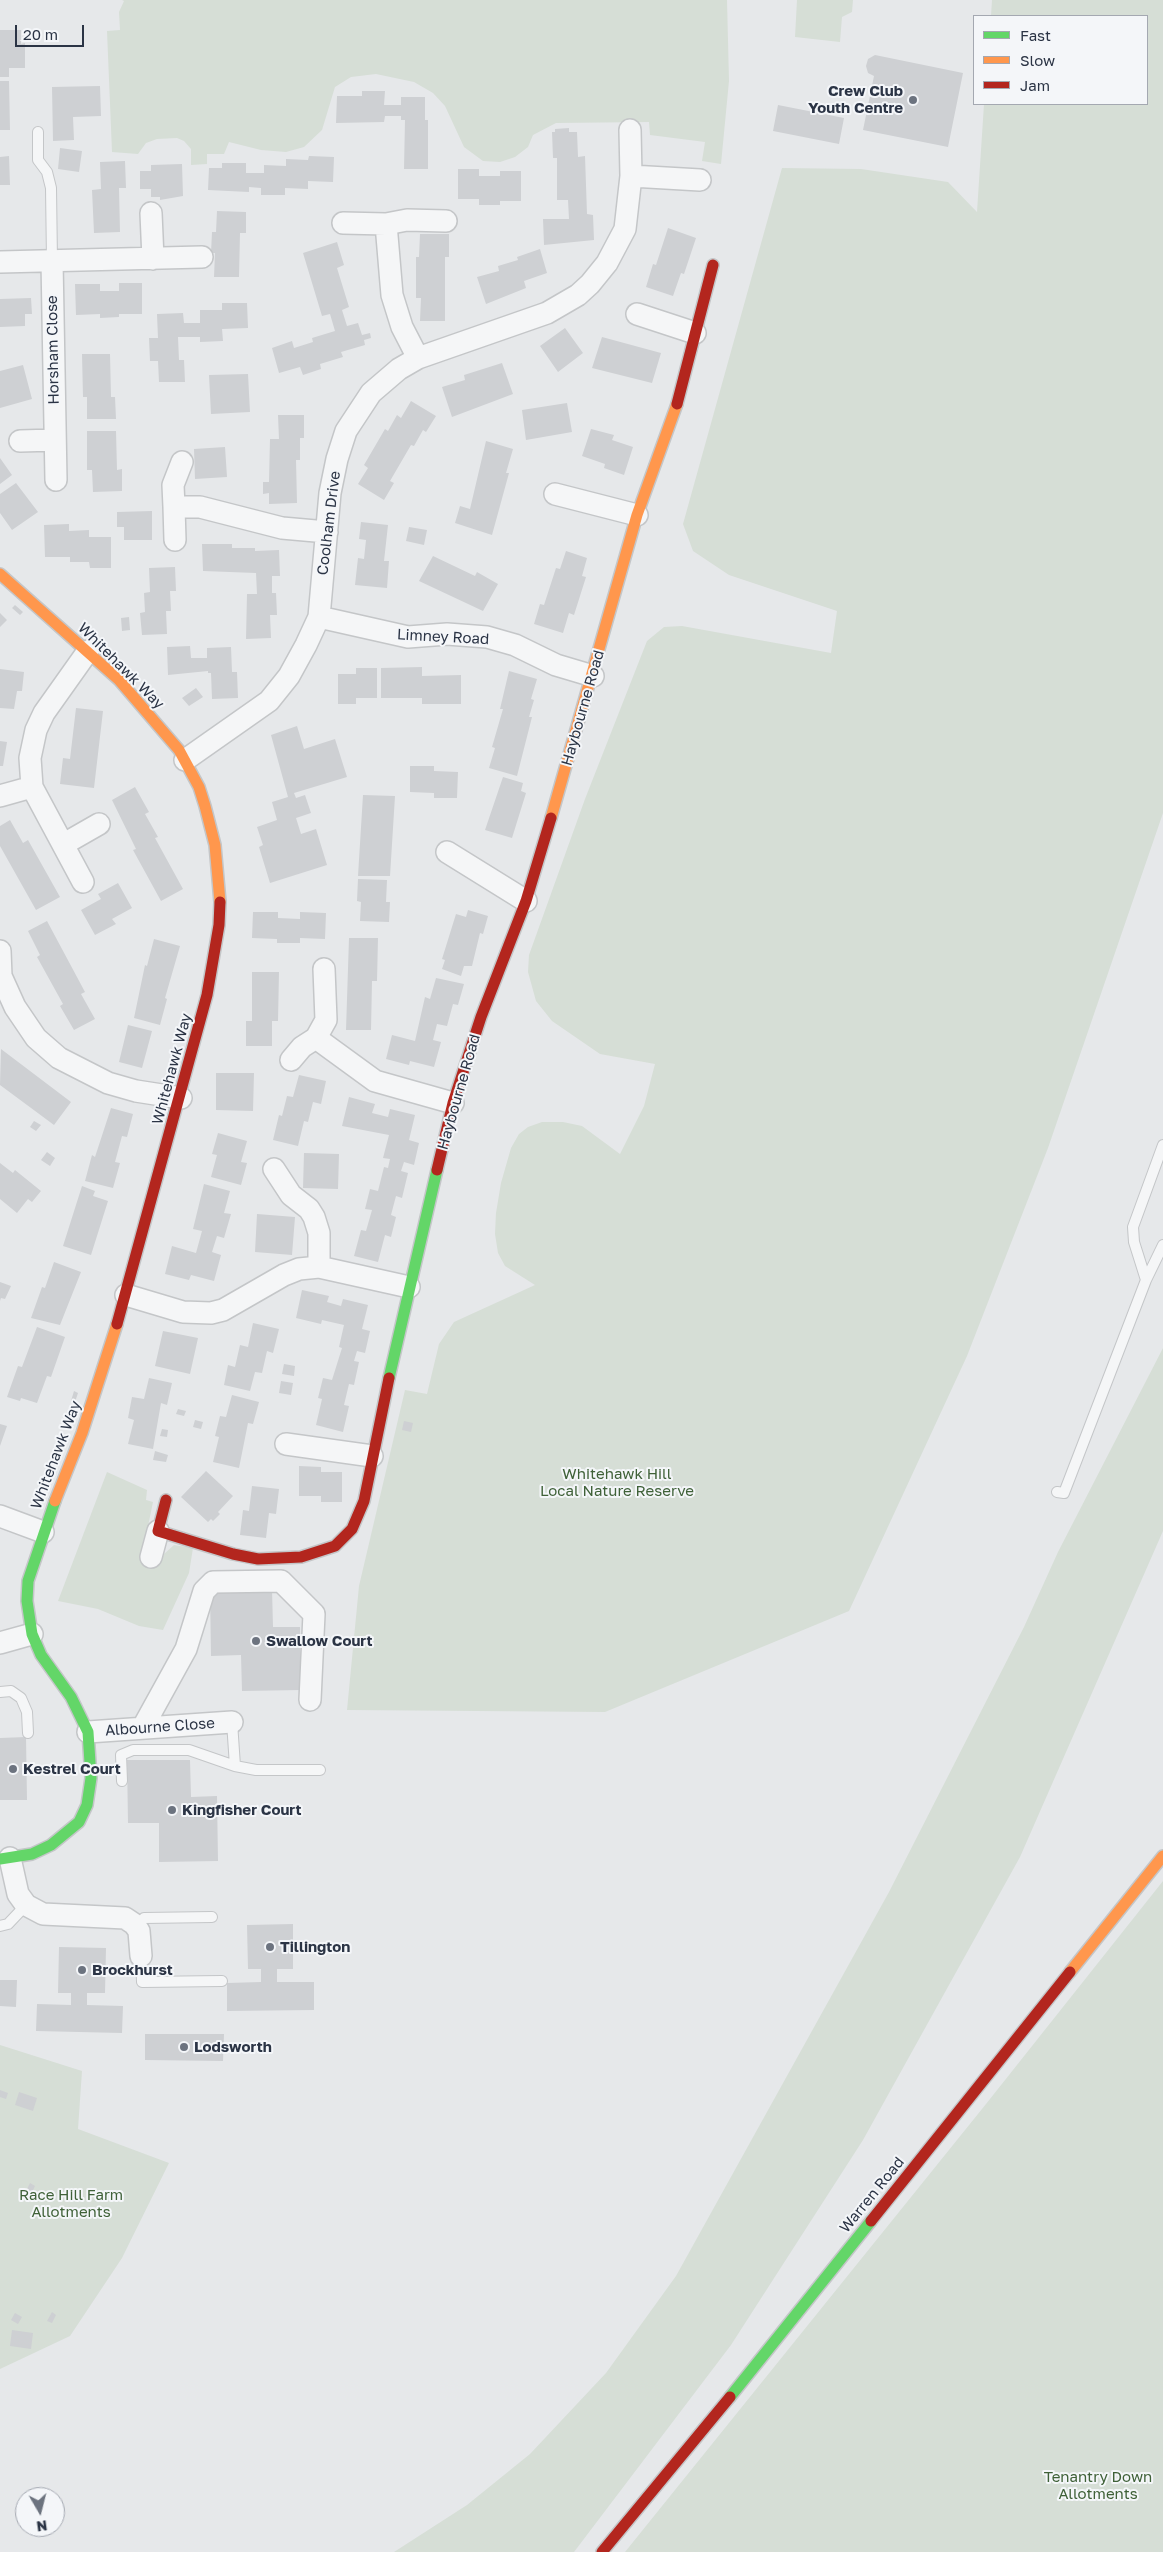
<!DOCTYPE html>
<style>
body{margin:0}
#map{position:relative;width:1163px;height:2552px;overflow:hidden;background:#e6e8ea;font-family:"Golos Text",sans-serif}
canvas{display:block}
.legend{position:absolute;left:973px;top:15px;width:175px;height:90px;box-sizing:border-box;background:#f4f6f9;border:1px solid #a4a8b1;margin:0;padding:6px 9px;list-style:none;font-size:15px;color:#2b3445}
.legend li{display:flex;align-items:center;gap:10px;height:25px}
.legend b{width:25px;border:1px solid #a4a8b1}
.north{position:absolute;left:15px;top:2487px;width:50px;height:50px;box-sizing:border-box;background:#f4f6f9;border:1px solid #a4a8b1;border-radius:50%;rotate:172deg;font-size:14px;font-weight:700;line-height:20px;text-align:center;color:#2b3445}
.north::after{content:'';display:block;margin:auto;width:18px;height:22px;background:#6c737f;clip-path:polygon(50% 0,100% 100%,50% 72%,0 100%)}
.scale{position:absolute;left:15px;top:25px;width:69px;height:22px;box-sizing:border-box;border:2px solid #2b3445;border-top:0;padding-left:6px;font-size:15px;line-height:18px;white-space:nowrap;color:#2b3445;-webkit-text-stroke:4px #f4f6f9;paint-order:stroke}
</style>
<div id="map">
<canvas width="1163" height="2552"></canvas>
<ul class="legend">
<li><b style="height:6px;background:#63d668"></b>Fast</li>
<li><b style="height:6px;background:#ff974d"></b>Slow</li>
<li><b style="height:6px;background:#b3261e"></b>Jam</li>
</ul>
<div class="north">N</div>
<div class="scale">20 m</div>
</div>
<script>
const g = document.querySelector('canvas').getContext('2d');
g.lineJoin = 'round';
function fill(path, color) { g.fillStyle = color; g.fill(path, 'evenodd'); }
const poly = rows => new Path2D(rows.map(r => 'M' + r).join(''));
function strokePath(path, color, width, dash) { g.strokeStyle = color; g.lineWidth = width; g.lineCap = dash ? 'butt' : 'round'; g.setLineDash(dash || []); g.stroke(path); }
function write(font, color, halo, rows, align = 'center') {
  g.font = font + ' "Golos Text",sans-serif'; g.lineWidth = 4; g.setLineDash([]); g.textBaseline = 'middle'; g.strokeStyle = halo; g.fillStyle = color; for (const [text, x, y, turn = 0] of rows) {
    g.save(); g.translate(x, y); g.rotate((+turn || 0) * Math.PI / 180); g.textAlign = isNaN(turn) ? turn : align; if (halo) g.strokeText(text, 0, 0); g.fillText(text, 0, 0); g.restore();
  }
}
fill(poly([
 [122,0,727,0,729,81,721,164,702,161,705,142,650,135,649,122,556,123,533,135,528,147,515,157,500,162,483,161,464,147,445,106,433,93,414,82,376,74,351,77,335,87,322,130,304,147,286,152,261,150,229,142,224,154,207,154,207,164,191,165,191,149,184,141,177,138,157,139,146,143,138,154,112,152,107,31,120,30,119,12,124,1],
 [797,0,853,0,852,12,842,17,840,42,795,37],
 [992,0,1163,0,1163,813,1048,1148,967,1356,849,1611,605,1712,347,1710,359,1586,405,1390,427,1394,439,1344,454,1322,535,1285,505,1266,498,1253,495,1234,496,1213,501,1183,511,1148,519,1134,528,1127,542,1122,563,1122,582,1126,620,1154,644,1106,655,1064,600,1054,552,1021,536,1001,528,972,529,955,585,799,647,641,664,627,682,626,831,653,837,611,729,575,693,551,683,524,782,168,861,169,948,182,977,212,984,104,1147,104,1147,16,991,16],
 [1163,1348,1163,1531,1020,1857,863,2140,731,2345,574,2552,394,2552,467,2505,530,2454,606,2373,676,2276,889,1892,1024,1627,1058,1552],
 [107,1472,147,1490,146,1500,153,1502,141,1560,160,1565,164,1554,174,1545,193,1548,189,1573,163,1630,139,1626,98,1609,58,1601],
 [1163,1881,1163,2552,625,2552,986,2104],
 [0,2045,82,2071,78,2129,169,2163,122,2258,70,2336,0,2369]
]), '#d6ded6');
fill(poly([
 [0,30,21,30,21,44,25,43,25,68,9,68,9,77,0,77],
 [875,55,963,73,948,147,863,130,874,76,868,73,866,66,868,59],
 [0,81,9,81,10,130,0,130],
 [100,86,101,116,73,117,74,140,53,141,52,87],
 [362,91,385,91,384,105,401,105,401,97,425,97,425,120,428,120,428,169,404,169,405,120,401,120,401,116,385,116,384,122,336,123,337,96,362,96],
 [778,105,844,118,839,144,773,131],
 [569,128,569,132,577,132,578,157,585,156,587,214,593,215,594,240,544,245,543,219,569,219,568,200,557,200,557,158,553,158,552,132,555,132,555,129],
 [60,148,82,151,79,172,58,169],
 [9,156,10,185,0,185,0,157],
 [309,156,334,157,333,182,308,181,308,189,285,188,285,195,261,195,261,188,249,187,249,192,208,190,209,168,222,168,222,163,246,163,246,173,264,173,264,165,286,166,286,159,308,160],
 [125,161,126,188,119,188,120,232,94,233,92,190,101,189,100,162],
 [182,164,183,196,160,200,160,197,151,197,151,189,140,189,140,171,151,171,151,165],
 [458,169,479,169,479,176,500,176,500,171,521,171,521,201,500,201,500,205,479,205,479,199,458,199],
 [217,211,246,212,246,233,240,233,239,277,214,277,215,253,211,253,212,232,216,232],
 [668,228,696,238,684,274,681,273,673,296,646,287,653,264,656,265],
 [420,234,449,234,449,257,445,257,445,321,420,321,421,298,416,298,416,257,419,257],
 [337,242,344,265,337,268,349,307,342,310,347,326,358,323,362,335,370,333,371,338,364,340,365,345,341,352,343,357,320,364,321,369,303,375,300,367,279,373,272,348,292,341,294,348,313,342,312,338,335,331,330,314,322,316,303,253],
 [540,249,547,273,524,281,526,288,486,304,477,277,499,271,498,266,518,260,517,257],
 [119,283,142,283,142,314,119,314,119,317,100,318,100,314,76,315,75,284,100,284,100,291,119,291],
 [31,298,32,314,25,314,25,326,0,327,0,299],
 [222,303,247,303,248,328,222,329,223,341,200,342,200,337,178,337,179,360,184,360,185,382,159,382,158,361,150,361,149,338,158,338,157,314,183,313,184,323,200,323,200,310,222,310],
 [565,328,583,353,558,372,540,346],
 [602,337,661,353,652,383,592,368],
 [82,354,110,354,111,397,115,397,116,419,87,419,87,397,83,397],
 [502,363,513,394,452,417,442,387,465,380,464,375],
 [23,365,32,399,0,408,0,371],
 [248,374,250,412,211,414,209,375],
 [411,401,436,416,426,432,423,430,414,446,411,445,390,481,394,483,384,500,358,484,368,468,364,465,385,429,388,431,397,415,401,418],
 [567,403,572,432,526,440,522,410],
 [278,415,304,415,304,438,300,438,300,460,296,460,297,503,269,504,269,493,263,494,263,482,269,482,270,439,279,439],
 [591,429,614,435,612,440,633,447,624,475,604,468,605,464,582,456],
 [87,431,116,431,117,470,122,469,122,491,93,492,92,470,87,470],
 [486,441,513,449,506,473,509,473,492,535,455,523,460,506,470,509],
 [225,447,227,477,195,479,194,449],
 [0,458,12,475,0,484],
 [16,483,38,512,12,530,0,513,0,494],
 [152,511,152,540,124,540,124,527,117,527,117,512],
 [361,522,388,525,384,561,389,561,387,588,355,585,358,558,364,559,366,540,359,539],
 [69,524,69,531,89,530,89,537,111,537,111,568,90,568,89,562,70,562,70,557,45,557,44,525],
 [409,527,427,530,424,545,406,541],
 [202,544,232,544,232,548,255,548,255,551,279,550,280,576,272,576,272,593,276,593,277,615,270,615,271,638,246,639,247,594,257,594,256,573,203,571],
 [566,551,587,558,582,576,586,577,574,615,569,613,563,633,534,624,540,604,544,605,556,568,560,569],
 [433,556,475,576,477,572,498,584,483,611,419,581],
 [175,567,176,591,170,591,171,611,166,611,167,634,142,635,140,613,145,612,144,593,150,592,149,568],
 [15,605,23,612,20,615,12,608],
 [0,613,7,620,0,627],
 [129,617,130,630,122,631,121,618],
 [190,646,191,658,207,658,207,648,231,647,232,672,237,672,238,698,212,699,211,673,208,673,208,671,168,675,167,647],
 [422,667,422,676,461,675,461,704,422,704,422,698,381,698,381,668],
 [356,668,377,668,377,698,356,698,356,704,338,704,338,674,356,674],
 [0,669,24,672,22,691,17,691,14,709,0,708],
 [509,671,537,679,531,699,534,700,529,717,532,717,517,776,489,768,495,748,492,747,503,709,500,709],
 [196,688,203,697,189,706,182,698],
 [76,708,103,711,94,788,60,784,63,758,70,759],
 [297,726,304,749,335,739,347,777,294,793,296,798,305,795,311,813,296,818,301,834,316,829,327,865,270,883,259,847,263,845,257,827,277,820,272,802,288,797,271,735],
 [0,741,7,742,3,766,0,766],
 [410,766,434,766,434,771,458,772,457,798,434,798,434,793,410,792],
 [503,777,523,783,521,791,526,793,512,838,485,830],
 [135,787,149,812,145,814,158,837,155,838,183,889,161,901,133,850,136,849,112,800],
 [363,795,395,796,390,876,358,876],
 [10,820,23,843,28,840,60,897,36,910,0,846,0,826],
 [358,879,387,880,386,902,390,902,389,922,360,921,361,902,357,901],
 [118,883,132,908,112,919,116,924,95,935,81,910,101,899,98,894],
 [468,910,488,916,483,934,480,933,472,966,464,966,461,976,442,969,445,960,442,959,456,914,466,917],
 [253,912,278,912,278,918,300,919,300,912,326,913,325,939,300,938,300,943,277,943,277,939,252,938],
 [47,921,85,992,81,994,95,1019,74,1030,60,1006,63,1004,37,957,40,955,28,931],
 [349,938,378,938,377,981,372,981,371,1030,346,1030],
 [154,939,180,946,165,998,167,999,160,1025,134,1018,145,965,147,966],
 [252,972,279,972,278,1021,272,1021,272,1046,246,1046,246,1021,252,1021],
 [436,978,464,984,458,1005,453,1004,447,1026,437,1024,433,1040,441,1042,434,1067,410,1061,409,1065,386,1059,392,1035,415,1041,425,997,430,999],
 [128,1025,152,1031,142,1068,119,1062],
 [1,1049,71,1102,54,1125,0,1085],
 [216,1073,254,1073,253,1111,216,1110],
 [299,1075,326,1081,321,1104,313,1102,308,1122,304,1121,298,1146,273,1140,279,1115,282,1116,287,1096,293,1097],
 [349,1097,375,1104,372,1113,388,1117,390,1109,415,1115,409,1140,419,1143,414,1165,404,1162,401,1171,408,1173,402,1198,396,1196,391,1215,396,1217,391,1237,385,1235,378,1262,354,1256,361,1230,366,1231,372,1210,365,1209,370,1189,378,1191,384,1167,388,1168,390,1159,383,1158,389,1135,342,1126],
 [111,1108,133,1114,127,1137,122,1136,115,1162,120,1163,113,1188,85,1181,92,1155,95,1157],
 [34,1121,41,1125,36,1131,30,1127],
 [218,1133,247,1141,241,1162,247,1163,241,1185,211,1177,217,1155,212,1154],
 [47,1152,55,1158,50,1166,41,1160],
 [304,1153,339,1154,338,1189,303,1188],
 [0,1163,13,1173,15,1170,41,1191,32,1202,28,1199,17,1213,0,1199],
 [204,1184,230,1191,224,1213,231,1214,224,1238,217,1236,212,1252,221,1255,214,1281,191,1275,189,1280,165,1274,172,1246,196,1253,202,1231,193,1229],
 [82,1186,95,1191,93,1196,108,1201,91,1255,63,1246],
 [257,1214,295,1217,292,1255,255,1252],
 [54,1262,81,1272,60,1325,31,1318,42,1287,45,1288],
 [0,1282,11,1286,5,1299,1,1298,0,1301],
 [302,1290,329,1296,327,1302,341,1306,343,1299,368,1305,362,1329,370,1331,365,1353,357,1351,354,1361,359,1362,354,1385,349,1384,344,1405,349,1406,343,1432,316,1425,322,1399,318,1398,323,1378,332,1380,342,1348,339,1347,344,1325,322,1320,321,1324,296,1318],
 [253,1323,279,1329,273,1353,267,1351,262,1373,255,1372,250,1391,224,1385,228,1365,235,1367,240,1345,248,1347],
 [37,1327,65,1337,51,1377,47,1376,37,1403,21,1398,20,1401,7,1397,18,1366,22,1367],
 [163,1331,198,1338,190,1374,155,1366],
 [284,1364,295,1366,294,1376,282,1374],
 [149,1378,172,1383,167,1405,161,1403,153,1449,128,1444,134,1420,128,1418,132,1397,144,1399],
 [281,1381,293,1383,291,1395,279,1393],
 [74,1391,78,1393,75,1402,71,1401],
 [232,1395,259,1402,253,1424,248,1423,239,1468,213,1462,219,1437,215,1436,220,1416,226,1417],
 [178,1409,186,1411,184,1416,176,1414],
 [195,1420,203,1422,201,1429,193,1427],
 [404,1421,413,1423,411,1432,402,1430],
 [0,1424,7,1426,0,1446],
 [162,1429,168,1430,167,1437,160,1436],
 [155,1451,168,1455,166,1462,153,1460],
 [299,1466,321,1467,321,1472,342,1472,342,1502,321,1502,321,1496,299,1496],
 [206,1471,233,1496,218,1512,220,1514,213,1521,211,1519,208,1522,181,1497],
 [252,1486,279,1489,276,1514,269,1513,266,1538,240,1535,243,1510,249,1511],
 [272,1589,273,1627,300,1627,301,1690,242,1691,241,1655,211,1656,210,1591],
 [26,1737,27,1800,0,1800,0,1738],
 [127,1760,190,1760,191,1797,217,1796,218,1861,159,1862,159,1823,128,1823],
 [293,1924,293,1969,277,1969,277,1982,314,1982,314,2010,227,2011,227,1983,261,1982,261,1969,248,1969,247,1925],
 [59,1947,106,1948,105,1993,87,1993,87,2005,123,2006,122,2033,36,2031,37,2004,71,2005,71,1993,58,1993],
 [0,1980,17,1980,16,2007,0,2006],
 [145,2034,224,2034,223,2061,145,2060],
 [0,2090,8,2093,6,2099,0,2097],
 [19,2092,37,2098,33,2111,15,2105],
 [30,2183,35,2186,30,2196,25,2193],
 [52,2312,56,2315,52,2323,47,2321],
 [15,2313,22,2317,18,2324,11,2320],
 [12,2330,33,2333,31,2349,10,2346]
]), '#ced0d3');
const lane = poly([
 [38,132,38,160,47,172,51,188,52,261],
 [1146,1280,1134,1242,1133,1227,1163,1145],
 [1057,1492,1064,1493,1146,1280,1163,1245],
 [0,1692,11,1691,21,1698,27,1712,28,1733],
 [232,1722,235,1766,256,1770,320,1770],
 [122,1781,121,1755,133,1750,189,1750,235,1766],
 [0,1926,8,1924,26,1905],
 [137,1927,144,1918,212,1917],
 [141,1956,142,1982,222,1981]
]);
const street = poly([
 [630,130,631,176],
 [151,213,153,259],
 [343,223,386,224,407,220,446,221],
 [386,224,392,295,402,327,418,358],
 [52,261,56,480],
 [0,262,202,257],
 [637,314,695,333],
 [20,441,54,440],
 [182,462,173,485,174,507,200,507,282,528,327,532],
 [555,494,637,515],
 [174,507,175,540],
 [319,617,408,637,447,634,487,637,515,645,556,665,593,676],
 [185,760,269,701,289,676,306,645,319,617,330,493,337,459,346,431,371,393,399,369,418,358,547,313,578,295,590,284,607,263,625,229,631,176,700,180],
 [0,796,32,787],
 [64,844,99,824],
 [447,852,526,901],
 [83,882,32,787,30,758,36,730,44,713,88,651],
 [0,951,1,976,15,1007,36,1038,59,1058,108,1083,136,1091,181,1098],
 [324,969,326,1020,316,1038,375,1081,453,1103],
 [291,1060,302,1047,316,1038],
 [274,1169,291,1195,309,1209,314,1217,319,1233,319,1267],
 [126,1295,183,1312,211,1313,223,1310,284,1275,299,1269,319,1267,409,1287],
 [286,1444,372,1456],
 [0,1516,43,1532],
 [151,1557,158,1531],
 [0,1643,32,1634],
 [143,1727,186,1649,204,1591,213,1582,281,1581,314,1614,310,1700],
 [88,1732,232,1722],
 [10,1858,18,1894,26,1905,43,1914,125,1918,134,1924,139,1931,141,1956]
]);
const fast = poly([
 [389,1378,437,1170],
 [0,1859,32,1854,51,1845,79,1822,87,1805,91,1778,88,1732,71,1697,41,1655,32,1634,27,1601,28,1581,55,1501],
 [730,2397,871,2221]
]);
const slow = poly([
 [0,574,119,680,179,750,199,787,205,806,215,845,220,902],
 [551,818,637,515,677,404],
 [55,1501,82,1433,117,1324],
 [1070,1972,1163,1856]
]);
const jam = poly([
 [677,404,713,265],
 [437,1170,453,1103,481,1017,526,901,551,818],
 [117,1324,207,995,219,925,220,902],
 [166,1500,158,1531,233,1554,258,1559,301,1557,335,1546,352,1529,364,1501,389,1378],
 [871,2221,1070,1972],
 [602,2552,730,2397]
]);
strokePath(lane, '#c4c6c8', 12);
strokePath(street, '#c4c6c8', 24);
strokePath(fast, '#c4c6c8', 14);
strokePath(slow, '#c4c6c8', 14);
strokePath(jam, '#c4c6c8', 14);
strokePath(lane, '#f5f6f7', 10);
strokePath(street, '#f5f6f7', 21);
strokePath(fast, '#63d668', 11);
strokePath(slow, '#ff974d', 11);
strokePath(jam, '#b3261e', 11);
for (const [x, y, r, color] of [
 [913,100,5,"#6c737f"],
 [256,1641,5,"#6c737f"],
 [13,1769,5,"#6c737f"],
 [172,1810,5,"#6c737f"],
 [270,1947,5,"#6c737f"],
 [82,1970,5,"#6c737f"],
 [184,2047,5,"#6c737f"]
]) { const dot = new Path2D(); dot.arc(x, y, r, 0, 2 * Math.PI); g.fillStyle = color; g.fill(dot); strokePath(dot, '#f4f6f9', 2); }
write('bold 15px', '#2b3445', '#f4f6f9', [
 ["Crew Club",903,91,"right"],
 ["Youth Centre",903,108,"right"],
 ["Swallow Court",266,1641],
 ["Kestrel Court",23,1769],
 ["Kingfisher Court",182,1810],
 ["Tillington",280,1947],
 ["Brockhurst",92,1970],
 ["Lodsworth",194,2047]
], 'left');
write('15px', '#2b3445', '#f4f6f9', [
 ["Horsham Close",53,350,-91],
 ["Coolham Drive",329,523,-83],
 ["Limney Road",443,637,3],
 ["Whitehawk Way",121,666,45],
 ["Haybourne Road",583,708,-74],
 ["Whitehawk Way",172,1069,-75],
 ["Haybourne Road",459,1092,-74],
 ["Whitehawk Way",56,1455,-69],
 ["Albourne Close",160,1727,-4],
 ["Warren Road",872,2195,-51]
]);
write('15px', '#3f6138', '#f4f6f9', [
 ["Whitehawk Hill",617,1474],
 ["Local Nature Reserve",617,1491],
 ["Race Hill Farm",71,2195],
 ["Allotments",71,2212],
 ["Tenantry Down",1098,2477],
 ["Allotments",1098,2494]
]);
</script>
